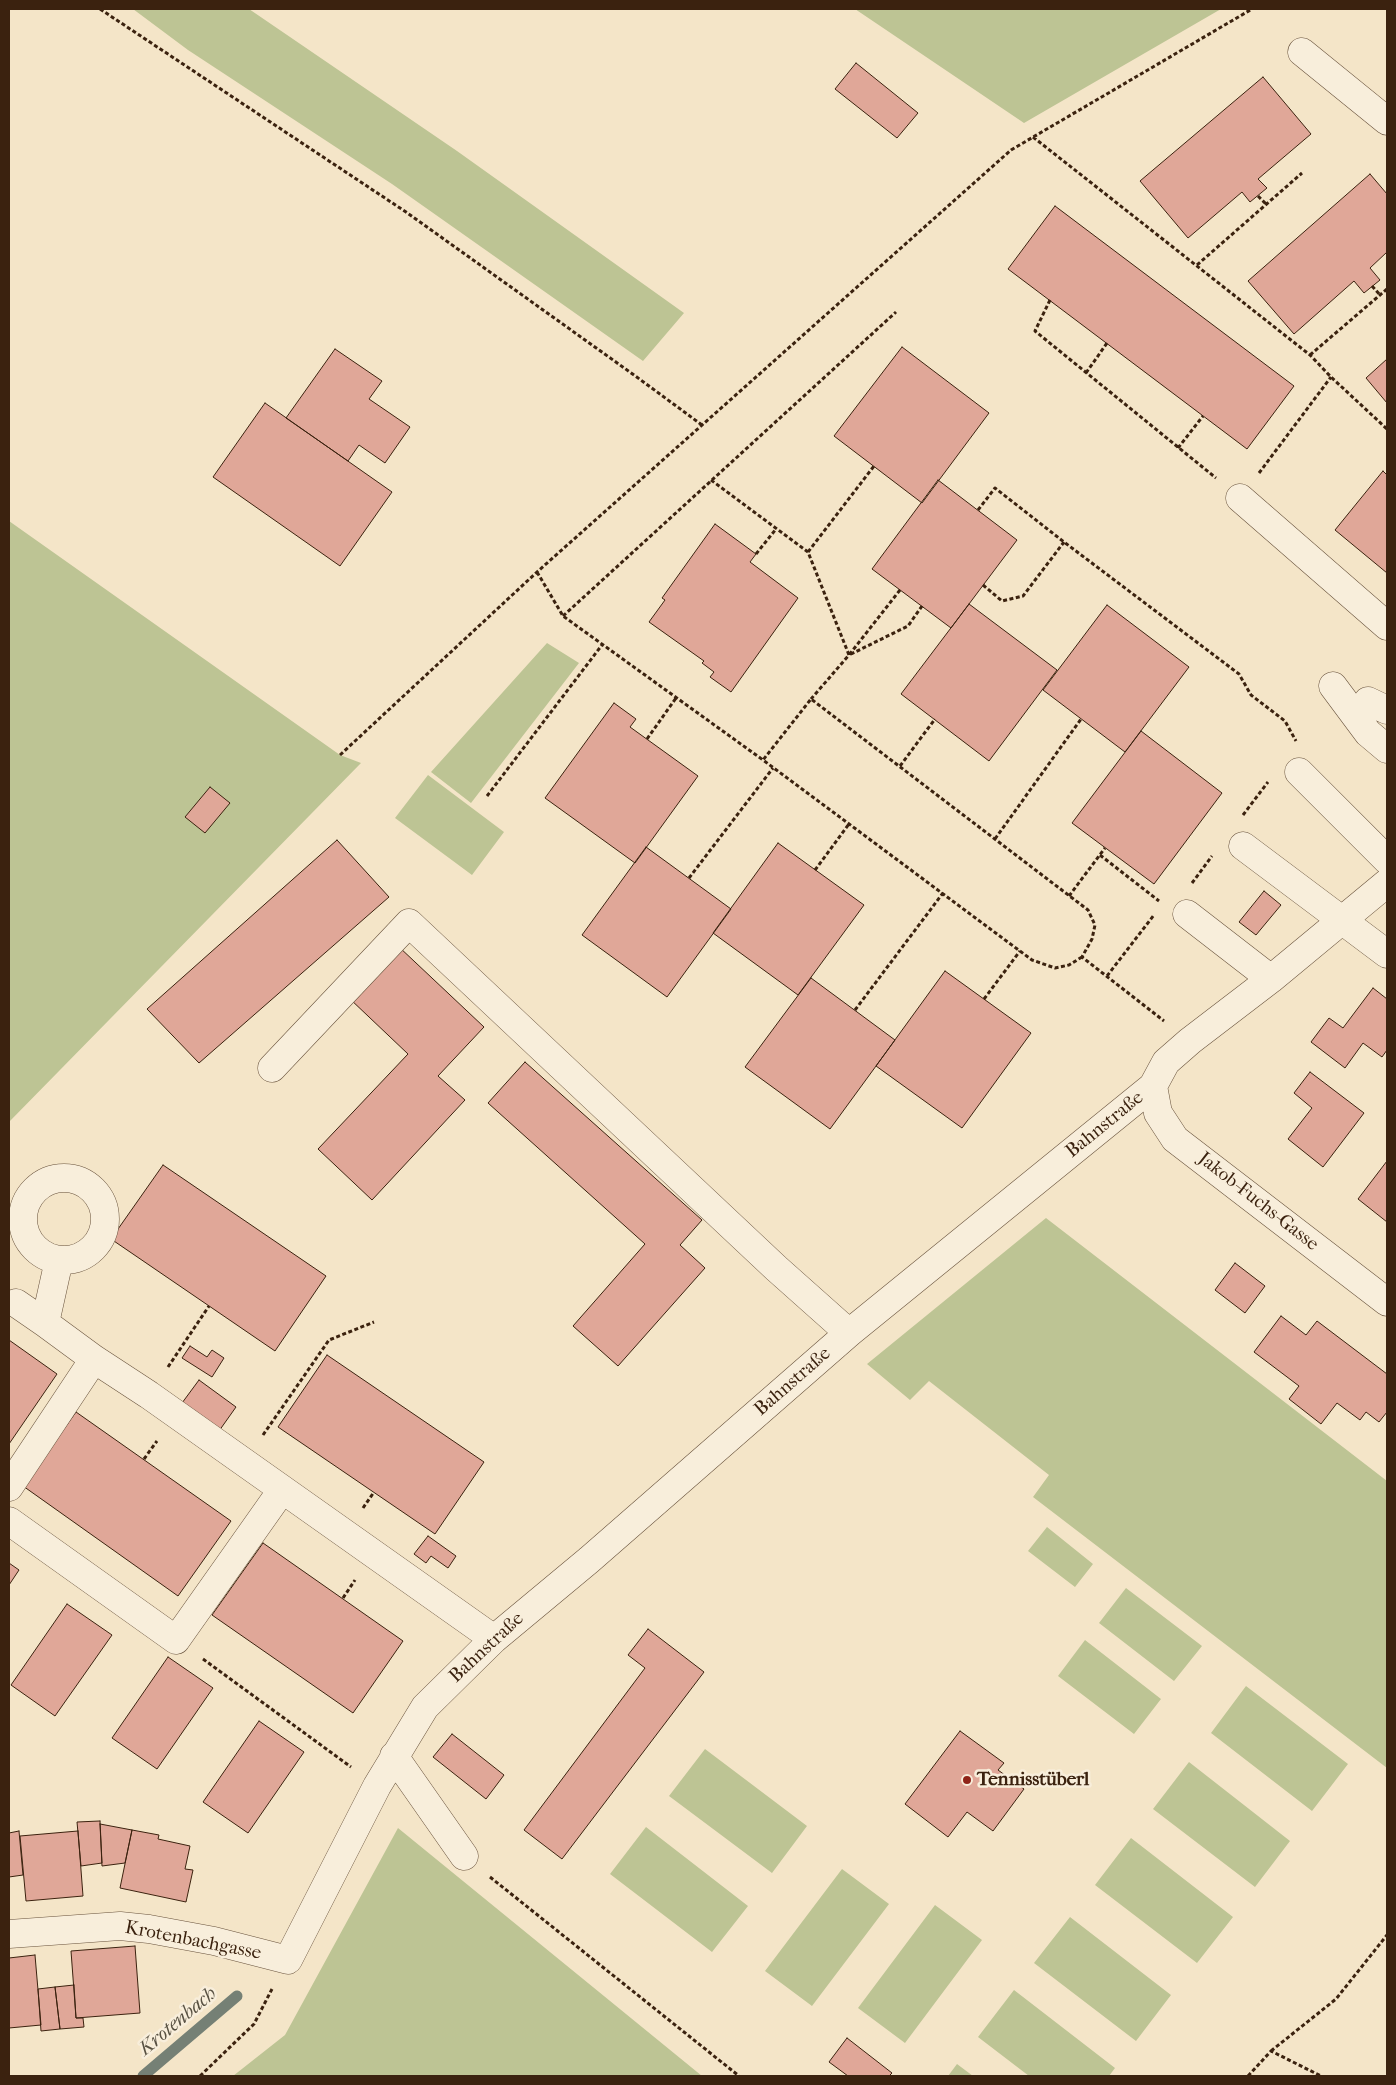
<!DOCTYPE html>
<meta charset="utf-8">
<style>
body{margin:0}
#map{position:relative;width:1396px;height:2085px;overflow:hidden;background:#f4e5c8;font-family:"IM FELL French Canon",serif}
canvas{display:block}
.frame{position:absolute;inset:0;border:10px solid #3b220f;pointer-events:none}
</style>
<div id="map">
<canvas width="1396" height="2085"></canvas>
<div class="frame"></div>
</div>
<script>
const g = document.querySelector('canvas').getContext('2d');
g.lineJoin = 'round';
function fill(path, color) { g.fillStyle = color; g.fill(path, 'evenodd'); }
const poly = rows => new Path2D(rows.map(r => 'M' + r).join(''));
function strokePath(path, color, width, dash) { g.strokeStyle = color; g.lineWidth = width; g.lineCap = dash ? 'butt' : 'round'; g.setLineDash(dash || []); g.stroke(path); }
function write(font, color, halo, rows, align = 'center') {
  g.font = font + ' "IM FELL French Canon",serif'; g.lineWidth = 5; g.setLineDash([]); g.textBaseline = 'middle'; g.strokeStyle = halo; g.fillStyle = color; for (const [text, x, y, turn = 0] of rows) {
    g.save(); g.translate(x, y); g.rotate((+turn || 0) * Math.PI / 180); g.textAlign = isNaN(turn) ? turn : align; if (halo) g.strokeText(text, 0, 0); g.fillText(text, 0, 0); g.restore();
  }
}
fill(poly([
 [133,9,249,9,457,151,684,313,643,361,392,184,188,50],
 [855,9,1221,9,1024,123],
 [9,521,340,755,361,763,9,1122],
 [547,643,579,663,471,803,431,772],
 [428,775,504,832,472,875,395,818],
 [1046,1218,1387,1481,1387,1768,1033,1497,1049,1475,929,1381,910,1400,867,1364],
 [1047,1527,1093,1564,1075,1587,1028,1551],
 [1126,1588,1202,1646,1174,1681,1099,1623],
 [1085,1640,1161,1699,1134,1734,1058,1676],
 [1246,1686,1348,1764,1312,1811,1211,1733],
 [705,1749,807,1826,772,1873,669,1796],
 [1189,1762,1290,1841,1255,1887,1153,1809],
 [646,1827,748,1906,712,1952,610,1874],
 [398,1828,702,2076,233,2076,285,2035],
 [1131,1838,1233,1917,1197,1963,1095,1885],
 [842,1869,889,1904,812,2006,765,1971],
 [935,1905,982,1940,905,2043,858,2008],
 [1070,1917,1171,1995,1136,2041,1034,1963],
 [1014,1990,1115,2068,1109,2076,1029,2076,978,2037],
 [957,2064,973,2076,948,2076]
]), '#bdc494');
strokePath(poly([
 [143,2076,237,1996]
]), '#758075', 11);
const building = poly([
 [856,63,918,113,897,138,835,89,856,63],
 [1263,77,1311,134,1258,179,1267,188,1250,202,1242,192,1188,238,1140,181,1263,77],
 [1370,174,1387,194,1387,252,1370,268,1380,280,1364,293,1354,281,1294,334,1248,281,1370,174],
 [1055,206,1294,386,1247,449,1008,269,1055,206],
 [902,347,989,413,922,503,834,436,902,347],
 [335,349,382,381,369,399,410,427,385,463,359,445,348,461,286,418,335,349],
 [1387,359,1387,403,1366,378,1387,359],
 [265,403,392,492,340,566,213,477,265,403],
 [1383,471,1387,475,1387,573,1335,530,1383,471],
 [938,480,1017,540,951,628,872,569,938,480],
 [715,524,756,554,750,562,798,598,731,692,710,677,714,672,702,663,704,661,649,622,665,600,662,598,715,524],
 [969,604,1057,670,989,761,901,694,969,604],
 [1107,605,1189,667,1125,752,1043,690,1107,605],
 [614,703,636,719,630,727,698,776,635,863,545,798,614,703],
 [1141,731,1222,793,1154,884,1072,823,1141,731],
 [210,787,230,803,205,833,185,817,210,787],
 [337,840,389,897,199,1063,147,1009,337,840],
 [778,843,864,905,798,995,713,933,778,843],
 [646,847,731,909,667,997,582,935,646,847],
 [1264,891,1281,905,1256,935,1239,922,1264,891],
 [398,946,484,1027,438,1076,465,1100,372,1200,318,1149,408,1054,349,998,398,946],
 [945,971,1031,1033,962,1128,876,1066,945,971],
 [811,978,895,1040,830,1129,745,1067,811,978],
 [1373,988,1387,999,1387,1050,1382,1057,1363,1043,1345,1068,1311,1042,1329,1018,1343,1028,1373,988],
 [525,1062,702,1220,680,1245,705,1268,618,1366,573,1326,645,1244,488,1103,525,1062],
 [1310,1072,1364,1113,1323,1167,1288,1139,1312,1108,1294,1093,1310,1072],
 [1387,1161,1387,1222,1358,1199,1387,1161],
 [163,1165,326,1276,275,1351,111,1239,163,1165],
 [1235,1263,1265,1286,1245,1313,1215,1290,1235,1263],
 [1281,1316,1306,1335,1317,1321,1387,1374,1387,1412,1379,1422,1366,1412,1360,1420,1337,1403,1321,1424,1289,1399,1299,1386,1254,1352,1281,1316],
 [9,1340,57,1374,9,1444,9,1340],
 [190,1346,207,1357,212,1350,224,1358,212,1377,182,1358,190,1346],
 [327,1355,484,1462,435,1534,278,1427,327,1355],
 [199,1380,236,1407,219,1431,182,1403,199,1380],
 [76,1412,231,1521,178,1596,23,1486,76,1412],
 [428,1536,456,1556,448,1568,431,1556,426,1563,414,1554,428,1536],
 [263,1543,403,1641,353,1713,212,1615,263,1543],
 [9,1563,19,1570,9,1585,9,1563],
 [67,1604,112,1635,55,1716,11,1685,67,1604],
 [648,1629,704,1672,562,1859,524,1830,645,1668,628,1655,648,1629],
 [168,1657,213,1688,157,1769,112,1738,168,1657],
 [259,1721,304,1752,248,1833,203,1802,259,1721],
 [960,1731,1004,1763,998,1770,1024,1789,993,1831,967,1812,948,1837,905,1804,960,1731],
 [452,1734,504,1775,486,1799,433,1757,452,1734],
 [100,1821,102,1863,81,1866,77,1822,100,1821],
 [100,1824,132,1830,125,1863,102,1866,100,1824],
 [132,1830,159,1835,158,1839,190,1846,185,1869,193,1870,186,1902,120,1888,132,1830],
 [19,1831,23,1875,9,1877,9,1833,19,1831],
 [78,1831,83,1896,26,1901,20,1836,78,1831],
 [135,1946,140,2013,76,2018,71,1951,135,1946],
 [35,1955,41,2025,9,2028,9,1958,35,1955],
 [74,1985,76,2018,83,2018,84,2027,60,2029,55,1987,74,1985],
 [55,1987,60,2029,41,2031,38,1989,55,1987],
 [847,2038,892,2073,889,2076,848,2076,829,2062,847,2038]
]);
fill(building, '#e0a798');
strokePath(building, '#3b220f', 1);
const minor = poly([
 [1302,52,1387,121],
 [1240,498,1387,626],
 [1333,686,1368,733,1387,749],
 [1368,701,1387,710],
 [1299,772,1387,860],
 [1243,846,1387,954],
 [1187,914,1271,979],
 [272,1068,409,923,776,1268,849,1333],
 [1153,1086,1158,1113,1175,1139,1387,1302],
 '23 1219a41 41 0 1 1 82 0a41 41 0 1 1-82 0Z',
 [59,1260,45,1323,94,1359,149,1395,494,1639],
 [16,1303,45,1323],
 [9,1487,94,1359],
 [9,1521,176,1640,282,1490],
 [394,1756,464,1856],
 [9,1934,120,1926,149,1929,214,1941,288,1960,377,1786,425,1707,494,1639,589,1560,849,1333,1153,1086,1166,1062,1190,1041,1271,979,1387,883]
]);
strokePath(minor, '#69533d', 29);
strokePath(poly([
 [100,9,406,212,634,375,702,425],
 [1033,137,1310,355,1331,377,1387,429],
 [1258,196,1266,204],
 [1197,265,1302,173],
 [1372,286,1380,295],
 [1050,300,1035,331,1216,478],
 [1310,355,1387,289],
 [1086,373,1107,343],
 [1178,448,1203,416],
 [1259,473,1331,377],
 [711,480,808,552,849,655,811,699],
 [978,510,995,488,1064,542,1239,674,1251,695,1285,721,1296,741],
 [808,552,874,466],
 [756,554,776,529],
 [537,572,563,616,763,760],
 [983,585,1002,601,1023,596,1064,542],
 [900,590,849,655,908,626,922,606],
 [563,616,896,312],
 [647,739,676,698],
 [340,755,537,572,1011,150,1252,9],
 [900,766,935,719],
 [487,796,602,645],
 [1243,815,1268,782],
 [995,839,1081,719],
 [1100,855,1159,901],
 [815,870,849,824],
 [689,878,773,768],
 [1192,883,1212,856],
 [1069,896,1105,848],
 [1082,957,1069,965,1055,968,1032,960,763,760,811,699,1088,910,1095,925,1092,939,1082,957,1164,1021],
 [1107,976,1154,915],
 [984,999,1020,951],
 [855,1010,943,893],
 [168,1367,209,1306],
 [263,1435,329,1340,374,1322],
 [144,1459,157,1441],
 [363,1508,374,1492],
 [343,1598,355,1580],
 [203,1659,351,1767],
 [490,1877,739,2076],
 [1271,2051,1336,1999,1387,1935],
 [200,2076,254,2024,272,1989],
 [1248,2076,1271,2051,1321,2076]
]), '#3b220f', 3, [4, 2.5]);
strokePath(minor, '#f8eedb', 28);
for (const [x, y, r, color] of [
 [967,1780,5,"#8f2418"]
]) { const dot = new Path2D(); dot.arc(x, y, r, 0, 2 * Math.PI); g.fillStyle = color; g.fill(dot); strokePath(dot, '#f8eedb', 2); }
write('19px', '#3b220f', '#f8eedb', [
 ["Bahnstraße",1105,1125,-39],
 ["Jakob-Fuchs-Gasse",1258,1202,38],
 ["Bahnstraße",793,1382,-41],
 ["Bahnstraße",487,1648,-43],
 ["Krotenbachgasse",193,1941,11]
]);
write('bold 19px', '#3b220f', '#f8eedb', [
 ["Tennisstüberl",977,1780]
], 'left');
write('italic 20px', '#585142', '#f8eedb', [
 ["Krotenbach",178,2022,-40]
]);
</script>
